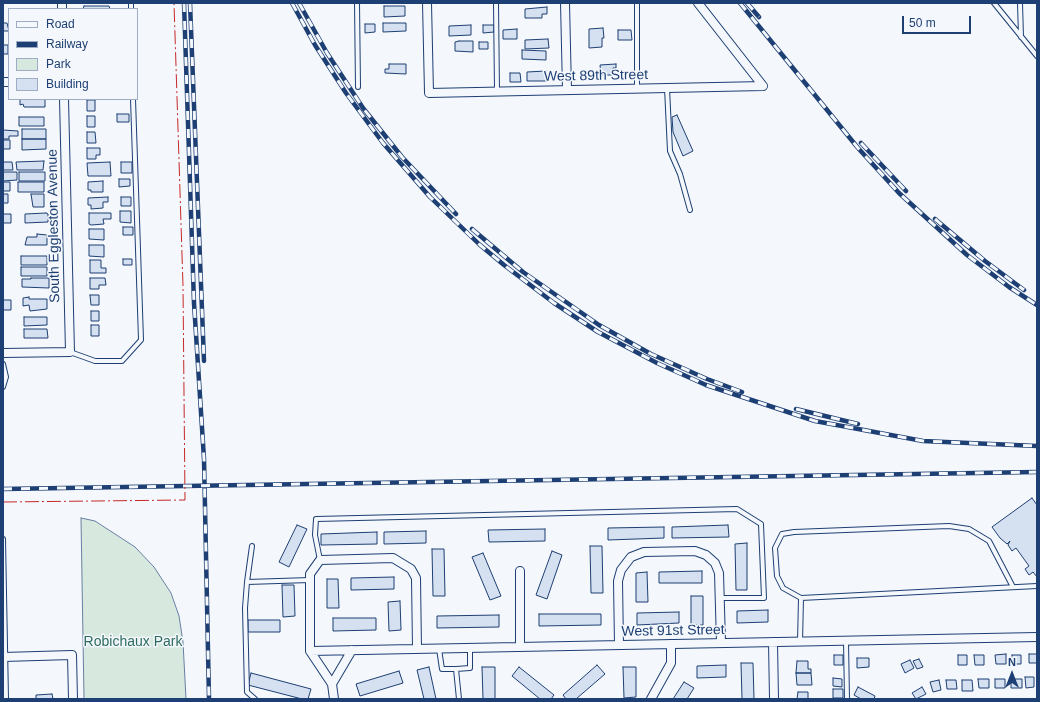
<!DOCTYPE html>
<style>
body{margin:0}
#map{position:relative;width:1040px;height:702px;overflow:hidden;background:#f4f7fb;font-family:Helvetica,sans-serif}
canvas{display:block}
.frame{position:absolute;inset:0;border:4px solid #1d3f73;pointer-events:none}
.legend{position:absolute;left:8px;top:8px;width:130px;height:92px;box-sizing:border-box;background:#f4f7fb;border:1px solid #9eadc5;margin:0;padding:5px 7px;list-style:none;font-size:12px;color:#1d3f73}
.legend li{display:flex;align-items:center;gap:8px;height:20px}
.legend b{width:20px;border:1px solid #9eadc5}
.north{position:absolute;left:992px;top:654px;width:40px;height:40px;-webkit-text-stroke:3px #f4f7fb;paint-order:stroke;rotate:0deg;font-size:11px;font-weight:700;line-height:16px;text-align:center;color:#1d3f73}
.north::after{content:'';display:block;margin:auto;width:14px;height:18px;background:#1d3f73;clip-path:polygon(50% 0,100% 100%,50% 72%,0 100%)}
.scale{position:absolute;left:902px;top:16px;width:69px;height:18px;box-sizing:border-box;border:2px solid #1d3f73;border-top:0;padding-left:5px;font-size:12px;line-height:14px;white-space:nowrap;color:#1d3f73;-webkit-text-stroke:3px #f4f7fb;paint-order:stroke}
</style>
<div id="map">
<canvas width="1040" height="702"></canvas>
<div class="frame"></div>
<ul class="legend">
<li><b style="height:5px;background:#f4f7fb"></b>Road</li>
<li><b style="height:5px;background:#1d3f73"></b>Railway</li>
<li><b style="height:11px;background:#d7e8df"></b>Park</li>
<li><b style="height:11px;background:#d5e0f0"></b>Building</li>
</ul>
<div class="north">N</div>
<div class="scale">50 m</div>
</div>
<script>
const g = document.querySelector('canvas').getContext('2d');
g.lineJoin = 'round';
function fill(path, color) { g.fillStyle = color; g.fill(path, 'evenodd'); }
const poly = rows => new Path2D(rows.map(r => 'M' + r).join(''));
function strokePath(path, color, width, dash) { g.strokeStyle = color; g.lineWidth = width; g.lineCap = dash ? 'butt' : 'round'; g.setLineDash(dash || []); g.stroke(path); }
function write(font, color, halo, rows, align = 'center') {
  g.font = font + ' Helvetica,sans-serif'; g.lineWidth = 3; g.setLineDash([]); g.textBaseline = 'middle'; g.strokeStyle = halo; g.fillStyle = color; for (const [text, x, y, turn = 0] of rows) {
    g.save(); g.translate(x, y); g.rotate((+turn || 0) * Math.PI / 180); g.textAlign = isNaN(turn) ? turn : align; if (halo) g.strokeText(text, 0, 0); g.fillText(text, 0, 0); g.restore();
  }
}
const green = poly([
 [81,518,95,521,135,547,154,567,171,593,179,616,183,642,186,699,84,699,81,518]
]);
fill(green, '#d7e8df');
strokePath(green, '#687fa3', 1);
const building = poly([
 [84,6,109,6,110,9,83,9,84,6],
 [384,6,405,6,405,16,384,17,384,6],
 [547,7,547,14,542,14,542,18,525,18,525,9,547,7],
 [3,23,7,23,9,31,3,31,3,23],
 [383,23,406,23,406,31,383,32,383,23],
 [365,24,375,24,375,32,365,33,365,24],
 [471,25,471,35,449,36,449,26,471,25],
 [483,25,494,25,494,32,483,33,483,25],
 [603,28,604,38,602,38,602,47,589,48,589,29,603,28],
 [517,29,517,39,503,39,503,30,517,29],
 [618,30,631,30,632,40,618,40,618,30],
 [548,39,549,48,525,49,525,40,548,39],
 [459,41,473,41,473,52,455,51,455,42,459,41],
 [479,42,488,42,488,49,479,49,479,42],
 [3,45,8,45,8,54,3,54,3,45],
 [522,50,546,51,546,60,522,59,522,50],
 [389,64,406,64,406,74,385,73,385,69,389,69,389,64],
 [616,64,616,68,613,68,614,75,601,75,600,65,616,64],
 [546,71,546,81,527,81,527,72,546,71],
 [510,73,520,73,521,82,510,82,510,73],
 [20,99,45,99,45,107,24,107,23,104,20,105,20,99],
 [87,100,95,100,95,111,87,111,87,100],
 [117,114,129,114,129,122,117,122,117,114],
 [677,115,693,151,683,156,673,132,672,117,677,115],
 [87,116,95,116,95,127,87,127,87,116],
 [19,117,44,117,44,126,19,126,19,117],
 [22,129,46,129,46,139,22,139,22,129],
 [3,130,18,131,18,136,9,136,9,139,3,139,3,130],
 [87,132,95,132,96,143,87,143,87,132],
 [22,139,46,139,46,149,22,150,22,139],
 [3,140,10,140,10,149,3,149,3,140],
 [87,148,100,148,100,155,96,155,96,159,87,159,87,148],
 [44,161,43,170,17,170,16,162,44,161],
 [3,162,12,162,13,170,3,170,3,162],
 [110,162,111,176,88,176,87,163,110,162],
 [121,162,132,162,132,173,121,173,121,162],
 [3,172,17,172,17,180,3,181,3,172],
 [19,172,45,172,45,181,19,181,19,172],
 [119,179,130,179,130,186,119,187,119,179],
 [103,181,103,192,91,192,91,190,88,190,88,182,103,181],
 [3,182,10,182,10,191,3,191,3,182],
 [18,182,44,182,44,192,18,192,18,182],
 [3,194,8,194,8,203,3,203,3,194],
 [31,194,44,194,44,207,33,207,31,194],
 [108,197,108,202,103,202,103,208,91,209,91,205,88,205,88,198,108,197],
 [121,197,131,197,131,206,121,206,121,197],
 [120,211,131,211,131,223,120,222,120,211],
 [46,213,48,214,48,222,25,223,25,214,46,213],
 [89,213,111,213,111,219,103,219,104,224,91,225,89,224,89,213],
 [3,214,11,214,11,223,3,223,3,214],
 [123,227,133,227,133,235,123,235,123,227],
 [89,229,104,229,104,240,89,239,89,229],
 [37,234,47,235,47,245,25,245,27,237,37,237,37,234],
 [89,245,104,245,104,257,89,256,89,245],
 [21,256,47,256,47,265,21,265,21,256],
 [123,259,132,259,132,265,123,265,123,259],
 [90,260,101,260,101,268,106,268,106,273,90,273,90,260],
 [21,267,47,267,47,276,21,276,21,267],
 [31,278,49,278,49,288,22,287,22,279,31,279,31,278],
 [90,278,105,278,106,285,99,285,99,289,90,289,90,278],
 [90,295,99,295,99,305,91,305,90,295],
 [29,297,29,299,47,299,47,309,30,311,29,305,23,306,23,298,29,297],
 [3,300,11,300,11,310,3,310,3,300],
 [91,311,99,311,99,321,91,321,91,311],
 [24,317,47,317,47,325,24,326,24,317],
 [91,325,99,325,99,336,91,336,91,325],
 [24,329,47,329,48,338,24,338,24,329],
 [1032,498,1037,505,1037,577,1033,572,1029,575,1025,569,1029,566,1016,548,1012,551,1008,545,1010,541,1007,544,1000,538,992,527,1032,498],
 [297,525,307,529,289,567,279,562,297,525],
 [728,525,729,537,672,538,672,527,728,525],
 [664,527,664,538,608,540,608,528,664,527],
 [545,529,545,541,489,542,488,530,545,529],
 [426,531,426,543,384,544,384,532,426,531],
 [377,532,377,544,321,545,321,534,377,532],
 [747,543,747,590,736,590,735,544,747,543],
 [590,546,602,546,603,593,591,593,590,546],
 [432,549,444,549,445,596,433,596,432,549],
 [552,551,562,555,547,599,536,595,552,551],
 [483,553,501,596,490,600,472,557,483,553],
 [702,571,702,583,659,583,659,572,702,571],
 [647,572,648,602,636,602,636,573,647,572],
 [394,577,394,589,351,590,351,578,394,577],
 [327,579,338,579,339,608,327,608,327,579],
 [282,585,294,585,295,616,283,617,282,585],
 [691,596,703,596,703,625,691,625,691,596],
 [400,601,401,630,389,631,388,602,400,601],
 [768,610,768,622,737,623,737,611,768,610],
 [679,612,679,623,637,625,637,613,679,612],
 [539,614,601,614,601,625,539,626,539,614],
 [499,615,499,627,437,628,437,616,499,615],
 [333,618,376,618,376,630,333,631,333,618],
 [248,620,280,620,280,632,248,632,248,620],
 [1006,654,1006,664,996,664,995,655,1006,654],
 [1029,654,1037,654,1037,663,1029,663,1029,654],
 [834,655,843,655,843,665,834,665,834,655],
 [958,655,967,655,967,665,958,665,958,655],
 [974,655,984,655,984,665,975,665,974,655],
 [1012,655,1021,655,1021,664,1012,664,1012,655],
 [857,658,869,658,869,667,857,668,857,658],
 [919,659,923,667,917,669,913,661,919,659],
 [910,660,914,668,905,673,901,664,910,660],
 [797,661,808,661,808,669,811,669,811,673,796,673,797,661],
 [741,663,753,663,754,699,742,699,741,663],
 [597,665,605,674,576,699,566,699,563,695,597,665],
 [726,665,726,677,697,678,697,666,726,665],
 [429,667,436,699,424,699,417,670,429,667],
 [482,667,495,667,495,699,483,699,482,667],
 [519,667,554,695,551,699,540,699,512,676,519,667],
 [623,667,636,667,636,697,624,698,623,667],
 [399,671,403,683,360,696,356,684,399,671],
 [251,673,311,689,308,699,302,699,248,685,251,673],
 [796,673,811,673,812,685,797,685,796,673],
 [1025,677,1034,677,1034,687,1026,688,1025,677],
 [833,678,842,679,842,687,833,686,833,678],
 [978,679,989,679,989,688,979,688,978,679],
 [995,679,1005,679,1005,688,995,688,995,679],
 [1011,679,1022,679,1022,688,1011,688,1011,679],
 [939,680,941,690,933,692,930,682,939,680],
 [946,680,956,680,957,689,947,689,946,680],
 [962,680,972,680,973,691,962,691,962,680],
 [684,682,694,688,687,699,673,699,684,682],
 [858,687,875,696,874,699,861,699,854,695,858,687],
 [922,687,926,694,916,699,912,693,922,687],
 [833,689,843,689,843,698,833,698,833,689],
 [798,692,808,692,808,699,797,699,798,692],
 [52,694,53,699,36,699,36,695,52,694]
]);
fill(building, '#d5e0f0');
strokePath(building, '#1d3f73', 1);
const service = poly([
 [131,3,131,9],
 [357,3,358,87],
 [496,3,497,91],
 [637,3,637,89],
 [994,3,1037,56],
 [1020,3,1021,37],
 [667,88,670,151,680,174,690,210],
 [70,352,95,361,122,361,141,340,133,99],
 [3,364,6,377,3,387],
 [3,539,6,699],
 [252,546,247,582,245,608,247,692,255,699],
 [320,560,315,535,316,519,737,509,761,524,764,598,721,598],
 [247,582,310,580],
 [801,598,783,588,777,576,775,548,782,534,794,532,949,526,969,529,989,541,1013,587],
 [846,641,847,699],
 [800,642,801,598,1037,586],
 [439,649,442,669,456,669,459,699],
 [456,669,470,668,470,648]
]);
const minor = poly([
 [62,3,62,9],
 [427,3,429,93,763,86],
 [565,3,567,90],
 [698,3,763,86],
 [3,82,9,82],
 [3,353,70,352,64,99],
 [520,571,520,647],
 [773,642,774,699],
 [619,645,618,581,621,570,631,557,644,552,695,551,706,555,715,563,719,573,721,643],
 [310,651,1037,637],
 [3,657,72,655,73,699],
 [332,684,352,650],
 [334,699,332,684,310,651,310,574,320,560,393,558,411,569,416,578,417,649],
 [651,699,671,663,671,644]
]);
strokePath(service, '#1d3f73', 6);
strokePath(minor, '#1d3f73', 10);
strokePath(service, '#f4f7fb', 4);
strokePath(minor, '#f4f7fb', 8);
const rail = poly([
 [184,3,194,303,204,459,209,699],
 [190,3,204,361],
 [292,3,315,45,346,93,383,143,430,197,480,245,504,265,554,303,598,332,657,363,706,385,815,421,923,441,1037,446],
 [299,3,327,53,363,108,402,157,456,214],
 [740,3,858,148,899,193,967,255,1009,287,1037,305],
 [747,3,759,17],
 [861,143,906,191],
 [935,219,985,261,1024,290],
 [472,229,523,272,599,325,651,354,707,379,742,392],
 [796,409,858,424],
 [3,489,1037,472]
]);
strokePath(rail, '#1d3f73', 4.5);
strokePath(rail, '#f4f7fb', 3, [9]);
strokePath(poly([
 [3,502,185,500,183,286,174,3]
]), '#c62828', 1, [14, 3, 2, 3]);
write('14px', '#1d3f73', '#f4f7fb', [
 ["West 89th Street",596,76,-1],
 ["South Eggleston Avenue",54,226,-91],
 ["West 91st Street",673,631,-1]
]);
write('14px', '#2c6c60', '#f4f7fb', [
 ["Robichaux Park",133,642]
]);
</script>
